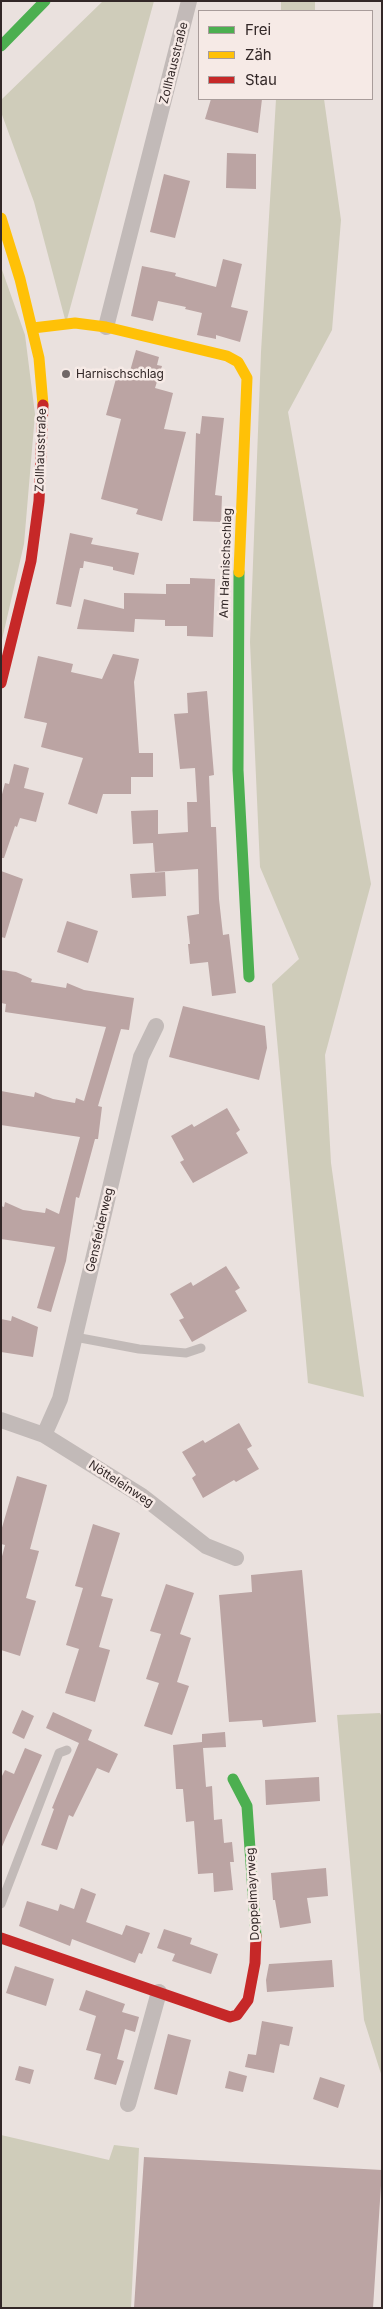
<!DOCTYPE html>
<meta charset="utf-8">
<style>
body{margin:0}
#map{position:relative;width:383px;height:2309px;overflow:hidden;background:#eae1de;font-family:Inter,sans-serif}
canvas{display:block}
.frame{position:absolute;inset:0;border:2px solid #322727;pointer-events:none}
.legend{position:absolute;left:198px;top:10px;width:175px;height:90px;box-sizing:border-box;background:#f6eae6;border:1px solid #a89c9a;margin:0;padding:6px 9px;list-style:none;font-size:15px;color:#322727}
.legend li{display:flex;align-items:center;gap:10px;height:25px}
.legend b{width:25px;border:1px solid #a89c9a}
</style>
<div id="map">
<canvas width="383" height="2309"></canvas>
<div class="frame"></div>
<ul class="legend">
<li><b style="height:6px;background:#4caf50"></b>Frei</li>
<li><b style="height:6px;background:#ffc107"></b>Zäh</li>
<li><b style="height:6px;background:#c62828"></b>Stau</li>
</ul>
</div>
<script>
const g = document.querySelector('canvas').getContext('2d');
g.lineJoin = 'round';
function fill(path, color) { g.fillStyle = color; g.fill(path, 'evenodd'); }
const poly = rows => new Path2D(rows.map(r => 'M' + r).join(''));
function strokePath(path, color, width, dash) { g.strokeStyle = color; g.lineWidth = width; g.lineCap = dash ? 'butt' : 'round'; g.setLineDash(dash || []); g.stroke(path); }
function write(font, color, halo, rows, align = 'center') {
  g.font = font + ' Inter,sans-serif'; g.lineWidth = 5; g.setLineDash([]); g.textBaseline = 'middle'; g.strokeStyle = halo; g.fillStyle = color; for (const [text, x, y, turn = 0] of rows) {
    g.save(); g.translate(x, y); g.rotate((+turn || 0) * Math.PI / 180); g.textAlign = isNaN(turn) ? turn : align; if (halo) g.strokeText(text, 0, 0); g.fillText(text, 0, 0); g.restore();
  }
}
fill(poly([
 [103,1,154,1,66,323,34,202,1,112,1,100],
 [281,1,315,1,315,11,281,11],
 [276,99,324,99,341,220,332,330,288,412,371,884,325,1055,331,1163,364,1397,308,1383,272,984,299,959,260,867,250,642,261,352],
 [1,267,25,335,35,414,24,544,1,644],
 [380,1713,382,1717,382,2077,364,2020,337,1715],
 [1,2135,109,2160,114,2145,139,2148,131,2308,1,2308]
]), '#cfccba');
fill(poly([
 [211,99,262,99,258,133,205,119],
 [227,153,256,154,256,189,226,188],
 [164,174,190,181,175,238,150,232],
 [223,259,242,264,231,307,248,311,240,342,216,335,216,339,197,335,202,313,185,309,186,307,158,301,153,321,131,316,142,266,176,273,175,276,216,287],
 [136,350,159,357,157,365,162,366,155,388,173,393,164,429,186,432,162,521,136,514,138,509,101,499,121,419,106,415,117,375,128,378],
 [202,416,224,418,215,495,222,496,221,522,193,521,196,433,200,434],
 [70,533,93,538,91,544,139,553,134,575,113,570,113,567,84,561,83,568,80,568,71,607,56,604],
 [190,578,215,579,213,637,187,636,187,626,165,626,165,620,135,619,134,632,77,629,84,599,124,609,124,593,166,594,166,584,190,584],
 [113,654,139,659,134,682,139,753,153,753,153,777,131,777,131,794,103,794,97,814,68,804,83,758,41,747,47,723,24,718,38,656,73,664,71,672,102,679],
 [207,691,214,775,209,776,211,827,216,827,219,899,223,935,229,934,236,993,212,996,208,962,190,964,188,944,190,944,187,916,199,914,198,869,155,872,153,843,133,844,131,811,158,810,158,834,188,832,187,802,197,802,195,768,180,769,174,714,188,713,187,693],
 [14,764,29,768,24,788,44,793,36,822,20,818,17,827,15,826,4,858,1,858,1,798,5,783,9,784],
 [1,871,23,879,5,938,1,937],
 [165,872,166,896,132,898,130,874],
 [67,921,98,931,88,963,57,952],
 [1,970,16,972,32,979,31,982,66,988,67,983,84,990,134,998,129,1030,121,1029,98,1106,102,1107,98,1139,95,1139,79,1198,76,1197,66,1261,51,1312,37,1308,55,1247,1,1239,1,1206,4,1207,5,1202,23,1210,45,1213,46,1208,59,1214,80,1137,1,1125,1,1091,34,1097,35,1092,53,1099,75,1103,76,1098,84,1101,106,1027,5,1012,6,1004,1,1003],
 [183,1006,265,1026,267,1048,259,1080,169,1057],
 [227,1108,240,1130,236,1133,248,1153,193,1183,180,1162,184,1160,171,1136,192,1124,194,1127],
 [226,1266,240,1288,235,1291,247,1311,192,1342,179,1320,184,1318,170,1294,191,1282,193,1286],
 [12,1316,38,1327,33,1357,1,1352,1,1319,11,1321],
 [239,1423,252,1446,247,1449,259,1469,236,1482,234,1480,203,1498,192,1478,196,1475,182,1452,203,1440,205,1443],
 [17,1476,47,1485,30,1549,39,1551,26,1598,36,1601,20,1656,1,1650,1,1560,5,1545,1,1544,1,1531],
 [93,1524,120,1533,101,1596,113,1599,99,1647,110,1650,95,1702,65,1693,79,1649,66,1645,83,1588,75,1586],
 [302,1570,316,1722,263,1727,262,1720,229,1722,219,1595,252,1592,251,1575],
 [166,1584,194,1593,180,1634,191,1638,177,1682,189,1686,172,1735,144,1726,159,1683,146,1679,161,1634,150,1631],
 [22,1710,34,1716,24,1739,12,1733],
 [53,1712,92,1730,88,1740,118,1754,109,1773,97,1768,73,1817,69,1815,57,1850,41,1845,54,1809,52,1808,79,1743,46,1728],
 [225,1732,226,1747,203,1748,206,1787,212,1786,214,1820,222,1819,224,1843,232,1842,234,1862,230,1862,233,1890,214,1892,213,1873,198,1874,194,1821,186,1822,183,1789,176,1789,173,1745,202,1742,202,1734],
 [25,1748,42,1755,1,1849,1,1778,5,1770,14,1774],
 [319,1777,320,1801,266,1805,265,1780],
 [326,1868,328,1896,307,1898,311,1923,280,1928,275,1900,273,1900,271,1873],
 [81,1888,96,1894,86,1922,122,1935,126,1925,150,1933,142,1954,139,1953,135,1963,72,1939,70,1946,19,1926,27,1901,58,1911,60,1904,74,1909],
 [164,1929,192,1938,190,1944,218,1954,211,1974,172,1961,175,1954,157,1948],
 [332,1960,334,1987,267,1992,266,1980,269,1964],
 [15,1966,54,1979,46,2006,6,1993],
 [86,1990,125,2004,122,2012,139,2017,135,2032,125,2029,117,2059,124,2061,116,2085,94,2079,101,2054,86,2050,96,2016,79,2010],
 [262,2021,293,2027,289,2046,280,2044,274,2073,245,2067,248,2054,256,2055],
 [168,2034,191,2040,177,2095,154,2089],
 [19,2066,34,2070,30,2084,15,2080],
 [229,2071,247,2076,243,2092,225,2088],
 [320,2077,345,2085,338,2108,313,2099],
 [144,2157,382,2170,373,2308,134,2308]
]), '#bba4a3');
strokePath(poly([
 [75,1337,139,1349,186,1353,201,1348],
 [1,1904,59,1753,67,1750]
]), '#c2bab8', 9);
strokePath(poly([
 [106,327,189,1],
 [1,1420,44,1435,142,1496,206,1546,236,1558],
 [44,1435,60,1399,141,1057,156,1026],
 [128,2104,159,1992]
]), '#c2bab8', 16);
strokePath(poly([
 [1,46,45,1],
 [239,572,238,770,249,977],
 [233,1779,247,1806,256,1936]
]), '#4caf50', 11);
strokePath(poly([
 [1,218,20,279,39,358,43,405],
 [33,328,75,323,106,327,227,356,238,362,247,378,239,572]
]), '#ffc107', 11);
strokePath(poly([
 [1,683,31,561,39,501,43,405],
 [1,1938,230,2017,237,2015,248,2000,255,1963,256,1936]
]), '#c62828', 11);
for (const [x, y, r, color] of [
 [66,374,5,"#726867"]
]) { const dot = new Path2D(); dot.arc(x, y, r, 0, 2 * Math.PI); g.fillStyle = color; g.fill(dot); strokePath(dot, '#f6eae6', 2); }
write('12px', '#322727', '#f6eae6', [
 ["Zollhausstraße",174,63,-76],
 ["Zollhausstraße",41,450,-88],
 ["Am Harnischschlag",226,563,-88],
 ["Gensfelderweg",100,1230,-77],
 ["Nötteleinweg",121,1484,33],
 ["Doppelmayrweg",253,1894,-93]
]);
write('12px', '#322727', '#f6eae6', [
 ["Harnischschlag",76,374]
], 'left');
</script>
